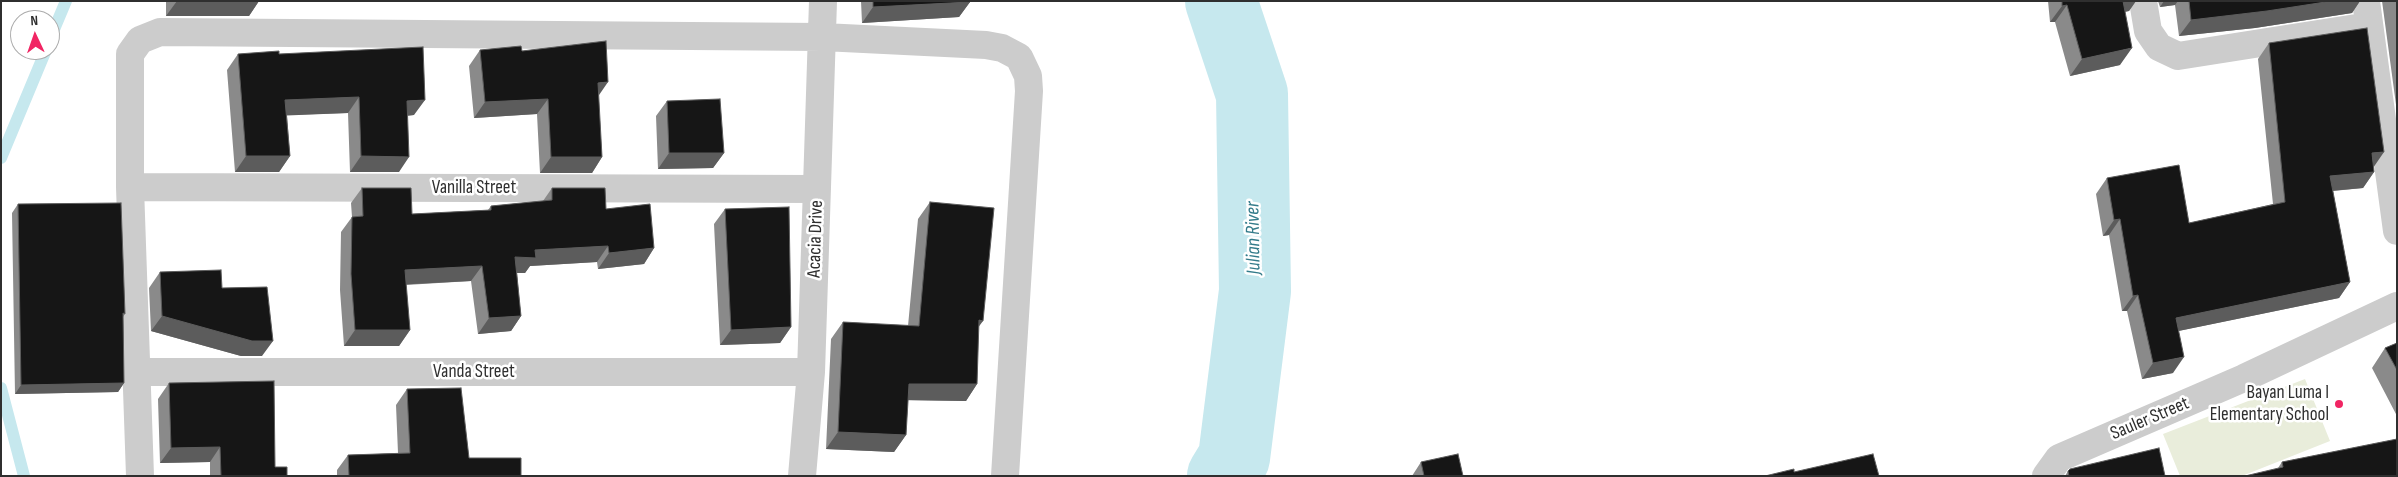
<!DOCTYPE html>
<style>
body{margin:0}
#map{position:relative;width:2398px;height:477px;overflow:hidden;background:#fff;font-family:"Sofia Sans Condensed",sans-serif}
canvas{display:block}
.frame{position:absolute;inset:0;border:2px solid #2f2f2f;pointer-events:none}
.north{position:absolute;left:10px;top:10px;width:50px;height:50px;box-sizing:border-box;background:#fff;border:1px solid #acacac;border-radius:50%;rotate:357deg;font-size:14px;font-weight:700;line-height:20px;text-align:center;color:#2f2f2f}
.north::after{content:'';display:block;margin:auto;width:18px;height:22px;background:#f12563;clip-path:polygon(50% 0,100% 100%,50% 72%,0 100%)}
</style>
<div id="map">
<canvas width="2398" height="477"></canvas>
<div class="frame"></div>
<div class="north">N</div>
</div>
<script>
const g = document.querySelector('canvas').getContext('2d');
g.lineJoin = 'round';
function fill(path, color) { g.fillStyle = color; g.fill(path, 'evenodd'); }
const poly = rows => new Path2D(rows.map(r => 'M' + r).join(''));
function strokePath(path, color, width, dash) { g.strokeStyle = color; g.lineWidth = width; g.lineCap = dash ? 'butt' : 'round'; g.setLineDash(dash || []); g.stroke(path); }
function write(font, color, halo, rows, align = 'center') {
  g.font = font + ' "Sofia Sans Condensed",sans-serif'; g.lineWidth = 5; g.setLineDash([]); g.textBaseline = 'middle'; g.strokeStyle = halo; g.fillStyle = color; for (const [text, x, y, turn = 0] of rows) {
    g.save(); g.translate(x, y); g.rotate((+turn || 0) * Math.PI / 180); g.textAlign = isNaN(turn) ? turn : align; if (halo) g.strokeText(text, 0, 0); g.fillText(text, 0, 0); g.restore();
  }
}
fill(poly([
 [2305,379,2330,441,2242,476,2180,476,2163,434]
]), '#e9eddb');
strokePath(poly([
 [50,39,66,1],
 [1,158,46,50],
 [1,388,24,476]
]), '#c6e8ee', 12);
strokePath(poly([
 [1221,1,1252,94,1255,291,1234,458,1223,476]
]), '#c6e8ee', 72);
strokePath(poly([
 [2143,1,2148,31,2159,47,2178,56,2369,26],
 [2366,1,2397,231],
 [130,187,817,189],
 [137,372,811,372],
 [140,476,130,187,130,54,140,40,160,32,823,37,986,45,1002,48,1019,57,1028,76,1029,91,1005,476],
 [802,476,811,372,823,1],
 [2046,476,2059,458,2244,378,2397,306]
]), '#ccc', 28);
fill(poly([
 [166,1,259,1,249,16,166,16],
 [861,1,970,1,970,2,959,17,862,23],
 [2048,1,2136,1,2129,11,2125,12,2120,65,2070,76,2055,22,2050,22],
 [2158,1,2360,1,2352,13,2255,28,2179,36,2175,5,2160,7],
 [2382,1,2397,1,2397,112],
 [2269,43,2374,167,2374,172,2363,188,2333,191,2350,282,2339,298,2178,331,2173,373,2142,379,2127,311,2122,311,2109,235,2103,236,2096,194,2107,178,2189,223,2273,204,2258,59],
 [480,50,522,51,598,96,602,157,592,173,540,173,537,114,474,118,469,66],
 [238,54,414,115,408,116,399,172,350,172,348,113,287,115,290,156,279,172,235,172,227,70],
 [667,101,724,153,713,168,658,169,656,116],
 [362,188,412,214,488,210,491,206,543,201,552,188,606,209,654,248,644,264,598,269,597,262,530,266,525,273,517,273,521,316,511,331,478,334,471,281,406,285,410,330,399,346,344,346,340,290,341,232,352,217,351,203],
 [930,202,978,327,977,384,966,401,908,400,906,435,894,452,826,449,831,339,843,322,908,326,918,219],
 [18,204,125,314,123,317,124,383,118,392,15,394,12,213],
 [725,209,791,327,780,343,720,345,714,224],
 [160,272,222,288,262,356,241,356,151,331,149,288],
 [2397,343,2397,416,2372,368,2385,348],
 [169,383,275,467,287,476,210,476,210,462,160,463,158,399],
 [407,389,469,458,521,476,337,476,337,470,348,455,398,453,396,405],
 [2397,439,2278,468,2282,462],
 [1421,462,1463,476,1412,476],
 [2068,471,2165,476,2065,476]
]), '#8a8a8a');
fill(poly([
 [177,1,259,1,249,16,166,16],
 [2119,1,2136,1,2129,11,2110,14],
 [2164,1,2178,1,2175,5,2160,7],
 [2332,1,2360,1,2352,13,2255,28,2179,36,2191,20],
 [970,2,959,17,862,23,873,7],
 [2067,5,2055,22,2050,22,2062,6],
 [2132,48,2120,65,2070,76,2082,59],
 [608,82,597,98,598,83],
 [359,97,348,113,274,116,285,100],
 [548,99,537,114,474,118,485,102],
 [425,100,414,115,396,116,407,101],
 [2384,152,2373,168,2372,153],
 [669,153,724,153,713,168,658,169],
 [246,156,290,156,279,172,235,172],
 [361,156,409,157,399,172,350,172],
 [551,157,602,157,592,173,540,173],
 [2374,172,2363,188,2319,192,2330,176],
 [2120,219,2109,235,2103,236,2114,220],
 [608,246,597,262,530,266,525,273,504,273,515,257,535,250],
 [654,248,644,264,598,269,609,253],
 [482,266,471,281,394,285,405,270],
 [2350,282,2339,298,2164,334,2176,318],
 [2138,295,2127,311,2122,311,2133,296],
 [162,316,273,341,262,356,241,356,151,331],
 [521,316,511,331,478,334,489,318],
 [979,320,983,321,971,337],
 [791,327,780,343,720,345,731,330],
 [355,330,410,330,399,346,344,346],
 [2184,357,2173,373,2142,379,2153,363],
 [124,383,118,392,15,394,21,385],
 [909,384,977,384,966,401,897,400],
 [838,432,906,435,894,452,826,449],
 [220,447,210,462,160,463,171,448]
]), '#5c5c5c');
const building = poly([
 [873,1,970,1,970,2,873,7,873,1],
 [2062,1,2123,1,2132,48,2082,59,2067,5,2062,6,2062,1],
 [2189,1,2332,1,2267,11,2191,20,2189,1],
 [2367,28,2384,152,2372,153,2374,172,2330,176,2350,282,2176,318,2184,357,2153,363,2138,295,2133,296,2120,219,2114,220,2107,178,2179,165,2189,223,2285,202,2269,43,2367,28],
 [606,41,608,82,598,83,602,157,551,157,548,99,485,102,480,50,521,46,522,51,606,41],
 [423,47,425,100,407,101,409,157,361,156,359,97,285,100,290,156,246,156,238,54,279,51,279,54,423,47],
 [720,99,724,153,669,153,667,101,720,99],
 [362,188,411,188,412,214,491,210,491,206,552,200,552,188,605,188,606,209,650,204,654,248,609,253,608,246,535,250,536,258,515,257,521,316,489,318,482,266,405,270,410,330,355,330,351,274,352,217,363,216,362,188],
 [930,202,994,208,983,321,979,320,977,384,909,384,906,435,838,432,843,322,919,326,930,202],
 [121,203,125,314,123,313,124,383,21,385,18,204,121,203],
 [789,207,791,327,731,330,725,209,789,207],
 [221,270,222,288,267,287,273,341,252,341,162,316,160,272,221,270],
 [2397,343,2397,370,2385,348,2397,343],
 [274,381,275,467,287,467,287,476,221,476,220,447,171,448,169,383,274,381],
 [461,388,469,458,521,458,521,476,349,476,348,455,410,453,407,389,461,388],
 [2397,439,2397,476,2245,476,2283,467,2282,462,2397,439],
 [2159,448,2165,476,2069,476,2068,471,2070,469,2159,448],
 [1458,454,1463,476,1424,476,1421,462,1458,454],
 [1873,454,1879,476,1765,476,1794,469,1794,472,1873,454]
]);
fill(building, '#161616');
strokePath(building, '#5c5c5c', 1);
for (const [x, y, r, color] of [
 [2339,404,5,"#f12563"]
]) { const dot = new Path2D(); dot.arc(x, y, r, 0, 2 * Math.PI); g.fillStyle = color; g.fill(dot); strokePath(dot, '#fff', 2); }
write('19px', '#2f2f2f', '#fff', [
 ["Vanilla Street",474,188],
 ["Acacia Drive",816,239,-88],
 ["Vanda Street",474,372],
 ["Sauler Street",2150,419,-23]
]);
write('19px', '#2f2f2f', '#fff', [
 ["Bayan Luma I",2329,393],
 ["Elementary School",2329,415]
], 'right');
write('italic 20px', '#337b8a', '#fff', [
 ["Julian River",1254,238,-91]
]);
</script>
